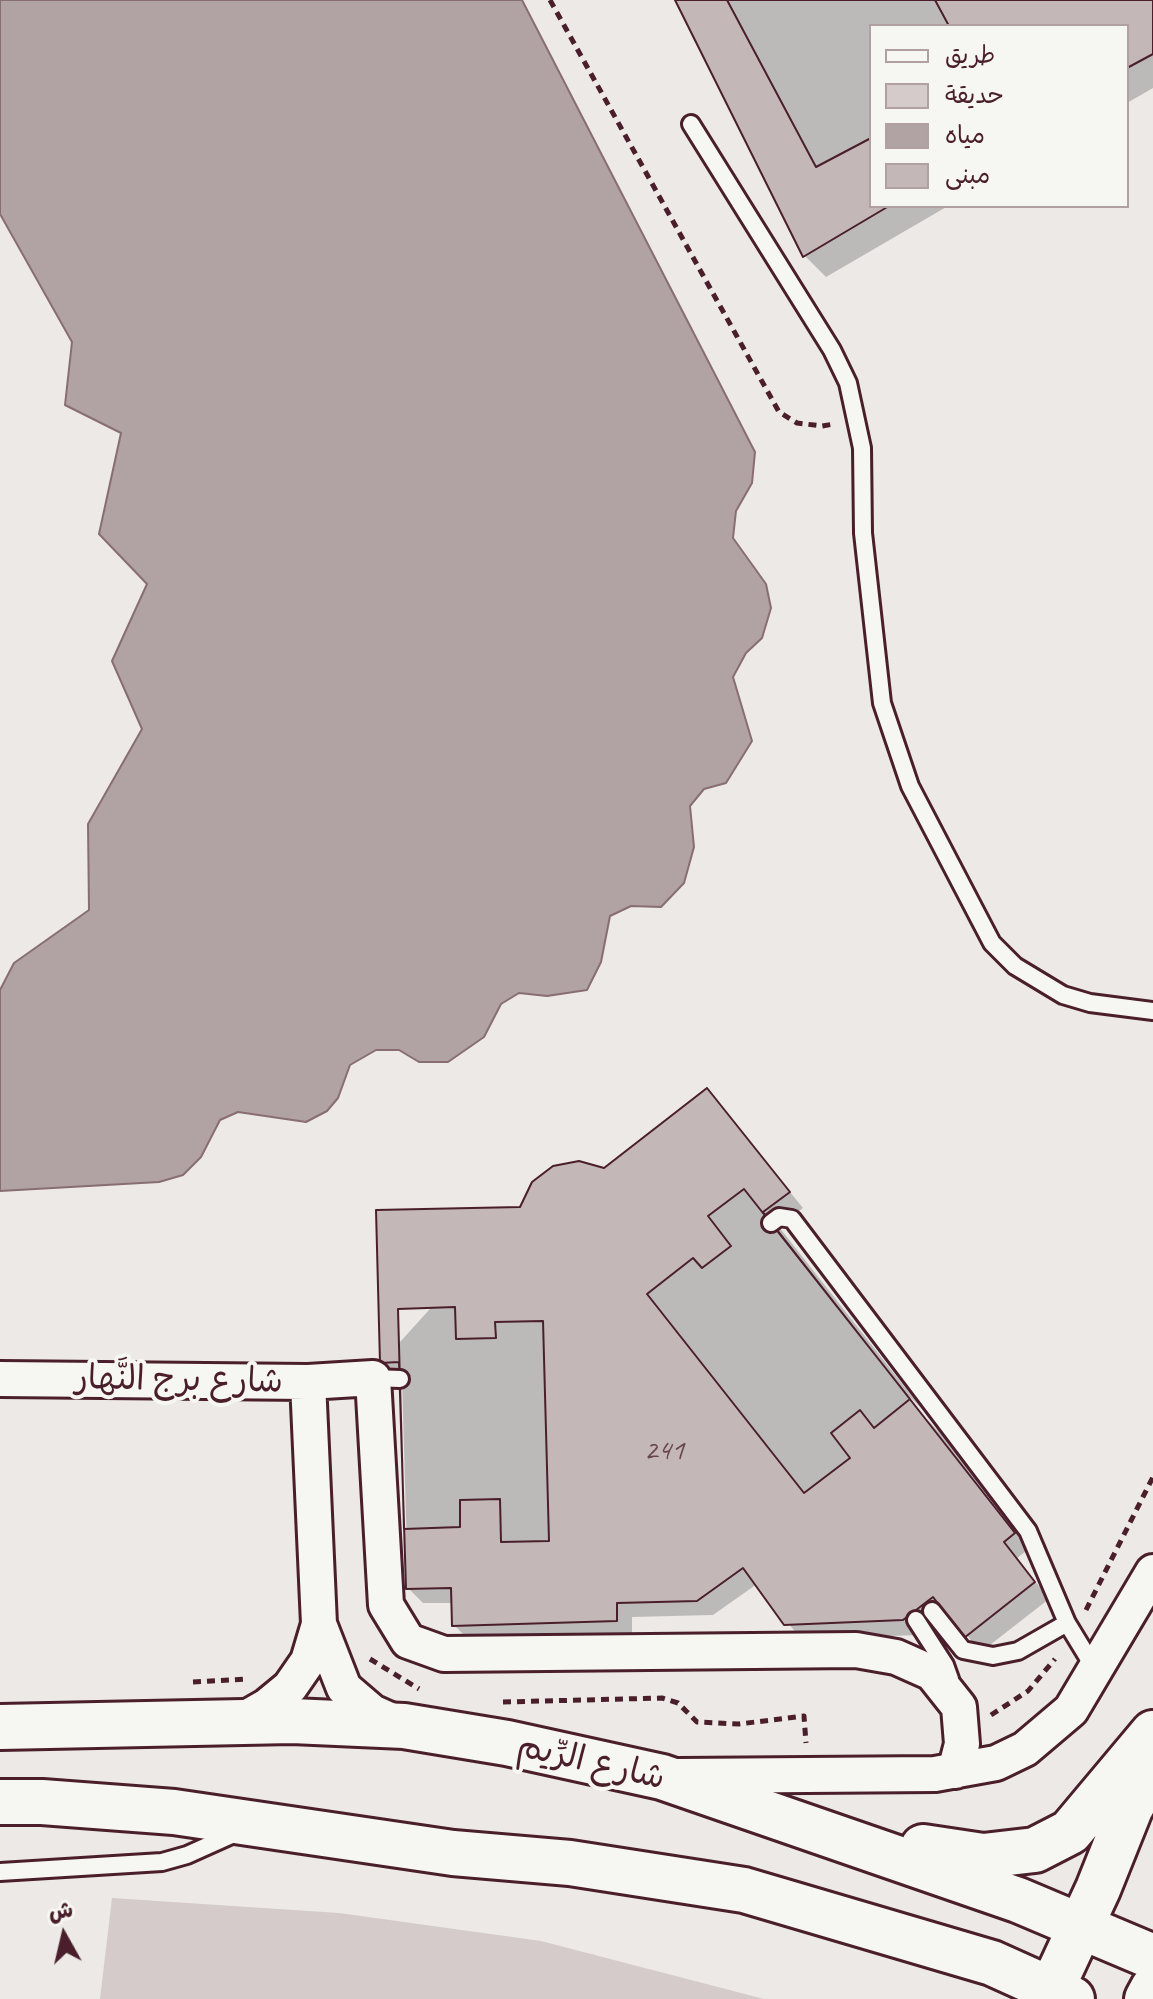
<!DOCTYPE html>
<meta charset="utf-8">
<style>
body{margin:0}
#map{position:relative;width:1153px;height:1999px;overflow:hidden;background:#ece9e6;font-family:Caveat,"Playpen Sans Arabic",sans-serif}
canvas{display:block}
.legend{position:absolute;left:869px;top:24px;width:260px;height:184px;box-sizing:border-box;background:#f6f6f2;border:2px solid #b1a0a2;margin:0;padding:10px 14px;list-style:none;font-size:24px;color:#4a1f2b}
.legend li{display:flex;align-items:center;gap:16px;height:40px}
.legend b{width:40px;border:2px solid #b1a0a2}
.north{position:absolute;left:24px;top:1895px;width:80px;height:80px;-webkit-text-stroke:6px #f6f6f2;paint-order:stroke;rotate:352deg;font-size:22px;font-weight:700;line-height:32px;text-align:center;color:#4a1f2b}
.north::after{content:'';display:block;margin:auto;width:28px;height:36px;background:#4a1f2b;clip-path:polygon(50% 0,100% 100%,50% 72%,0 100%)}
</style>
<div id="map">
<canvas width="1153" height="1999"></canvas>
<ul class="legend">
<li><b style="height:10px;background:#f6f6f2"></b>طريق</li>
<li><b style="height:22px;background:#d4cbca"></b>حديقة</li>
<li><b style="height:22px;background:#b1a2a3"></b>مياه</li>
<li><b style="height:22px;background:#c4b7b7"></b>مبنى</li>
</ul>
<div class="north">ش</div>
</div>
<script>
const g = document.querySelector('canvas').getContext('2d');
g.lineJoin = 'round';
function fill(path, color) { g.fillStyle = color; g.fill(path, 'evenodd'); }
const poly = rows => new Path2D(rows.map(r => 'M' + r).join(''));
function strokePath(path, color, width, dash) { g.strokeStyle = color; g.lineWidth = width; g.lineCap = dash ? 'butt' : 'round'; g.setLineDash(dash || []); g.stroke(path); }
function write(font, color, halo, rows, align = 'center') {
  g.font = font + ' Caveat,"Playpen Sans Arabic",sans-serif'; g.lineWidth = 8; g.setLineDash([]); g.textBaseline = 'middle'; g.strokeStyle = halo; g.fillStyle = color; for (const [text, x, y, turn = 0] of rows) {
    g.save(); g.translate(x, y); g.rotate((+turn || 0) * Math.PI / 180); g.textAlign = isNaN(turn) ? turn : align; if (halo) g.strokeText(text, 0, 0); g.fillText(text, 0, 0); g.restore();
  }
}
fill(poly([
 [112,1898,339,1913,541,1941,764,1999,100,1999]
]), '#d4cbca');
const water = poly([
 [0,0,522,0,755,452,752,483,736,511,733,538,766,584,771,608,762,638,746,653,733,677,752,741,726,783,704,789,690,806,694,847,684,883,661,907,631,906,610,916,601,962,587,990,547,996,519,993,501,1004,484,1037,448,1062,419,1062,399,1050,376,1050,350,1065,338,1098,327,1111,306,1122,238,1112,220,1120,201,1157,183,1175,159,1182,0,1191,0,990,14,963,89,910,88,824,142,729,112,661,147,584,99,534,121,433,65,405,72,342,0,214,0,0]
]);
fill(water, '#b1a2a3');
strokePath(water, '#886e73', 2);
fill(poly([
 [677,0,1153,0,1153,88,1127,103,1127,26,871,26,871,206,948,206,826,277,804,255],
 [707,1090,803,1208,779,1227,922,1409,908,1395,908,1400,941,1434,1029,1549,1017,1558,1049,1599,981,1652,948,1613,919,1635,801,1639,757,1584,713,1615,632,1617,632,1636,470,1641,454,1625,454,1603,423,1603,408,1588,402,1377,382,1362,521,1208,605,1170]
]), '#0003');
const building = poly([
 [675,0,1153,0,1153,54,1127,68,1127,26,871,26,871,206,889,206,803,257,675,0],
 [727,0,935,0,949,26,871,26,871,138,816,167,727,0],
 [707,1088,790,1192,763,1212,1015,1533,1004,1542,1035,1582,964,1638,933,1597,903,1620,784,1625,743,1568,697,1601,617,1603,617,1621,452,1626,451,1588,406,1589,399,1362,380,1363,376,1210,520,1207,532,1182,553,1166,579,1161,604,1168,707,1088],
 [744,1189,910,1399,874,1428,860,1410,831,1433,850,1458,804,1493,647,1294,693,1258,702,1268,731,1246,708,1216,744,1189],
 [455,1307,456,1339,496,1338,495,1322,543,1321,549,1541,501,1542,500,1499,460,1500,460,1527,404,1529,398,1309,455,1307]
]);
fill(building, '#c4b7b7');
strokePath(building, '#4a1f2b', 2);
const service = poly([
 [691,124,832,350,848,383,862,448,863,533,882,703,910,786,992,943,1015,966,1063,995,1090,1003,1153,1011],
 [771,1223,779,1217,792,1219,1028,1531,1067,1623,1095,1669],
 [373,1378,400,1379],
 [932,1611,963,1650,993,1656,1018,1651,1067,1623],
 [916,1620,945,1665,950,1679],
 [0,1872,162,1862,187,1855,236,1833]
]);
const minor = poly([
 [0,1379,308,1382,373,1378,386,1605,408,1641,444,1654,856,1650,896,1657,932,1673,959,1707,962,1744,955,1771],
 [308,1382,319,1624,344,1688,372,1712,401,1725],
 [239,1722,267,1706,290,1687,308,1661,319,1624],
 [679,1776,935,1774,996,1763,1025,1749,1071,1710,1153,1572]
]);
const secondary = poly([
 [0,1727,292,1721,404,1726,507,1743,662,1777,1018,1900,1153,1957],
 [0,1802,42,1802,174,1812,453,1853,570,1863,744,1890,992,1963,1072,1999],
 [923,1847,983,1856,1035,1850,1070,1832,1153,1733],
 [1047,1999,1098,1889,1130,1809,1153,1767],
 [1147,1999,1153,1988]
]);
strokePath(service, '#4a1f2b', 22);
strokePath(minor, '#4a1f2b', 40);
strokePath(secondary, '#4a1f2b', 50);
strokePath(poly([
 [550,0,779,412,797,423,822,426,834,424],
 [1086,1610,1153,1477],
 [370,1659,419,1689],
 [193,1682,247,1679],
 [503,1702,662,1698,678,1703,697,1722,739,1724,804,1716,806,1743],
 [991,1715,1028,1691,1055,1659]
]), '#4a1f2b', 5, [8, 6]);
strokePath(service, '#f6f6f2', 16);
strokePath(minor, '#f6f6f2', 34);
strokePath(secondary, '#f6f6f2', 44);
write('30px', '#68454e', null, [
 ["241",664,1451]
]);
write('34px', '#4a1f2b', '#f6f6f2', [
 ["شارع برج النَّهار",179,1381,1],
 ["شارع الرِّيم",591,1763,13]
]);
</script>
